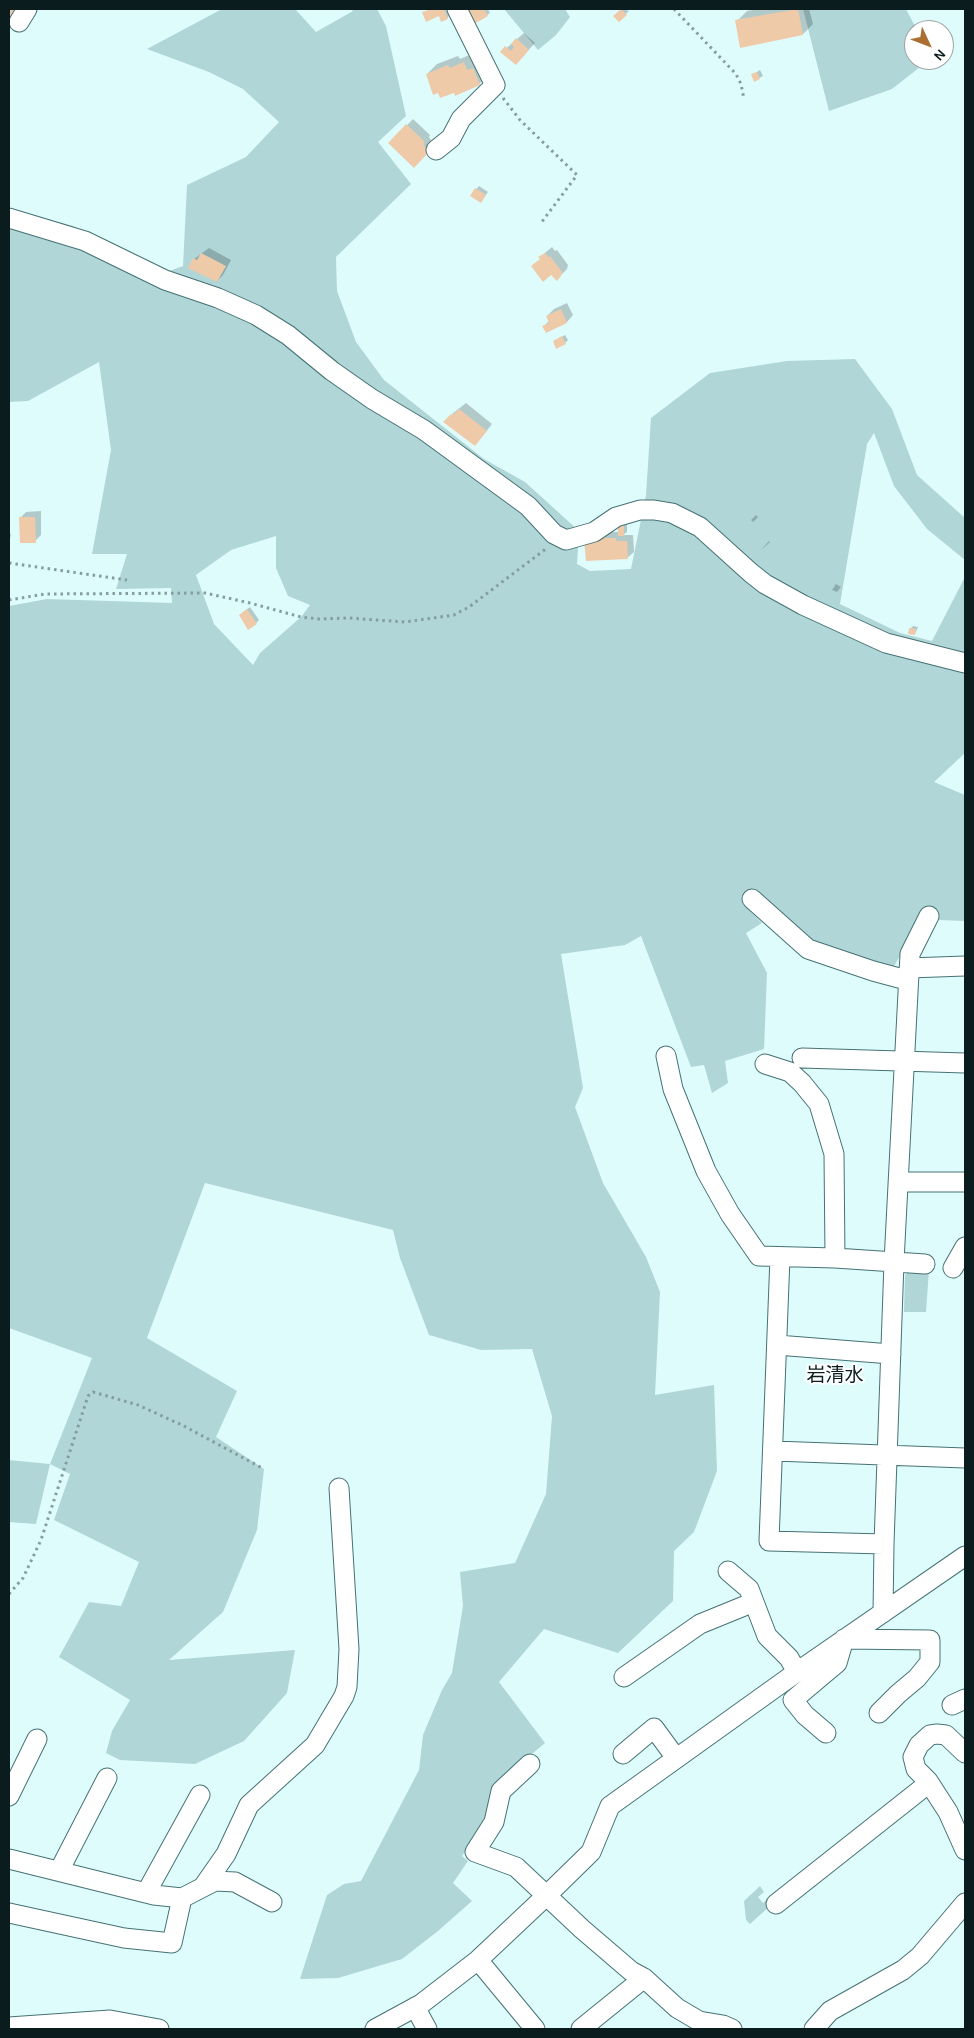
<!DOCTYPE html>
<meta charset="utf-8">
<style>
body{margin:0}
#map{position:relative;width:974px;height:2038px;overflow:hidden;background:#dffcfd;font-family:Karla,sans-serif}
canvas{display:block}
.frame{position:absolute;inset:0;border:10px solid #0a1c1d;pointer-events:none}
.north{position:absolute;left:904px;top:20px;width:50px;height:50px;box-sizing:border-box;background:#fff;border:1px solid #9da4a5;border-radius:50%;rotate:133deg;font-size:14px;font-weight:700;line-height:20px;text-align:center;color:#0a1c1d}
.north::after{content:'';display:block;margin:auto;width:18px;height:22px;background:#aa6f31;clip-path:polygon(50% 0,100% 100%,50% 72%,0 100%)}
</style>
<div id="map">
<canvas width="974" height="2038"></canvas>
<div class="frame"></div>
<div class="north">N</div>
</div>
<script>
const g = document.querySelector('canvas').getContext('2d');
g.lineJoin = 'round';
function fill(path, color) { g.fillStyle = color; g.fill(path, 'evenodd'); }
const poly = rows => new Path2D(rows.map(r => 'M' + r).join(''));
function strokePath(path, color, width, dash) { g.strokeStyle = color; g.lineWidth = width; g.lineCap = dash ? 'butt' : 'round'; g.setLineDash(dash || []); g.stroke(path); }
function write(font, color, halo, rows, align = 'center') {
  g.font = font + ' Karla,"Noto Sans JP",sans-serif'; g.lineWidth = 4; g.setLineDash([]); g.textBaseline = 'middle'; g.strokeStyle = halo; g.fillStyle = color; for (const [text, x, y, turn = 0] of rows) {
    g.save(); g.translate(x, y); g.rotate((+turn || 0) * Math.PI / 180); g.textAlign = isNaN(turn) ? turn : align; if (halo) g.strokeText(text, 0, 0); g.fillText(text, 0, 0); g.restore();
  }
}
fill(poly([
 [222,9,295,9,316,32,353,11,351,9,377,9,386,26,406,116,378,142,411,184,336,257,337,291,356,342,384,380,484,459,525,482,579,531,577,564,590,571,631,569,646,495,651,418,710,373,787,361,855,359,892,409,917,475,965,518,965,560,927,529,894,486,874,433,867,444,840,604,900,633,932,641,965,577,965,753,934,782,965,795,965,921,939,920,926,910,893,968,809,940,755,891,745,906,762,923,746,933,767,973,764,1049,725,1061,728,1083,712,1093,704,1065,691,1067,641,936,625,945,561,954,583,1088,575,1107,603,1183,646,1257,660,1292,655,1395,714,1385,717,1471,694,1532,674,1551,673,1601,618,1653,544,1629,499,1682,545,1743,527,1758,462,1856,468,1861,453,1883,472,1901,438,1931,402,1959,338,1978,300,1979,327,1895,344,1884,361,1881,419,1770,423,1735,442,1690,452,1673,463,1606,460,1572,515,1563,546,1494,552,1416,532,1349,481,1350,429,1335,400,1258,393,1230,205,1183,147,1338,237,1391,216,1437,264,1469,257,1530,223,1612,169,1660,295,1650,287,1693,244,1741,195,1764,120,1760,106,1753,112,1731,130,1700,59,1657,89,1602,121,1606,139,1562,54,1520,70,1474,50,1464,36,1524,9,1522,9,1460,50,1464,92,1358,9,1328,9,606,47,599,172,603,171,588,116,589,127,554,92,554,111,450,99,362,28,401,9,402,9,208,73,226,164,273,183,266,187,185,246,157,279,122,243,89,209,72,147,49],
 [276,536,276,568,288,596,310,605,301,617,260,653,253,665,214,624,196,575,231,550],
 [504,9,565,9,570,17,556,35,538,50],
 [803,9,906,9,917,30,914,30,914,60,929,60,892,89,829,111],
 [929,1270,926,1312,904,1312,905,1275,909,1271],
 [760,1886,764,1892,758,1897,763,1903,766,1900,771,1905,750,1924,746,1920,744,1901]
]), '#b0d6d7');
fill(poly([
 [429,9,448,9,450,15,447,18,424,13],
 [471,9,488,9,490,13,487,15,469,11],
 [623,9,629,11,619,20,615,16],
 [758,9,809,9,813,24,803,34,741,46,737,21,747,11],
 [524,33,535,43,516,63,502,52],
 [474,53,489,74,479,84,454,92,427,74,437,64,458,56,460,59],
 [760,70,763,76,755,80,752,75],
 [413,119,430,135,429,137,434,145,414,166,390,143],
 [479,186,488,192,481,202,471,195],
 [552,247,555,251,557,250,568,265,567,269,557,279,540,257],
 [209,248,231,260,223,275,217,281,194,259],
 [567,303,573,315,567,322,546,331,544,326,549,321,547,316,554,309],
 [565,335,568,340,565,343,554,341],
 [466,403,492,424,481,438,452,414],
 [41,511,41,535,35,541,20,518,26,512],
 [756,515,758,517,753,522,751,520],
 [627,522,627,532,623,535,633,535,634,552,627,558,600,534,612,529,612,532,619,532,619,525],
 [9,534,11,534,9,545],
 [769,541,770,542,761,550],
 [836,584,841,587,837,592,832,590],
 [250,607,259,620,256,623,243,612],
 [913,626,918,627,915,634,910,629]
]), '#0003');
fill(poly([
 [9,9,18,9,9,23],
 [432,9,444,9,448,19,441,22,439,16,426,22,422,12],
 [470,9,484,9,488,16,474,24,467,10],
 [621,9,627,15,619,22,613,16],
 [798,9,803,35,740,48,735,20],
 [516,38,529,50,516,65,500,52,505,46,511,51,514,47,511,44],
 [464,62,467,70,473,68,480,85,455,96,454,93,440,98,438,93,433,95,426,74,448,65,450,68],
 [757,72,760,79,754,82,751,74],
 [406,124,425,142,423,144,429,152,414,168,388,143],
 [475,188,486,195,481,203,470,196],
 [201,253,226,266,217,282,188,268,193,258,197,260],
 [545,253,548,257,550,256,562,272,561,276,557,281,551,275,543,282,531,266,540,259,538,257],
 [561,309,567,323,546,333,542,326,549,323,546,316],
 [562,336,566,344,556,349,553,341],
 [459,409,487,431,475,446,443,422,451,414,453,415],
 [19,517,35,517,36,543,20,543],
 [618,524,624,524,624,536,618,536],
 [597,535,606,535,606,538,616,538,616,541,627,541,628,559,586,561,584,540],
 [247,609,257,624,248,630,239,615],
 [909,628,916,629,915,635,908,634]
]), '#efcaa9');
const minor = poly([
 [19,22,27,9],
 [436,150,451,138,461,119,495,85,457,9],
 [9,218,85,241,165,280,218,298,256,315,288,335,332,371,372,399,424,430,528,506,554,534,566,540,594,532,616,517,640,510,654,510,672,513,700,527,751,573,765,584,803,605,886,643,965,663],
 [752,899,808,949,873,971,899,978,909,978],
 [909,968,965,966],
 [666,1056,673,1089,706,1171,730,1214,759,1256,835,1258,925,1264],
 [802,1058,965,1063],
 [765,1064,790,1072,802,1083,819,1104,834,1154,835,1258],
 [899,1182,965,1182],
 [780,1257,769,1541,884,1544],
 [953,1268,965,1247],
 [777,1345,891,1354],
 [774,1451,965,1458],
 [728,1571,749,1589,767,1636,789,1658,797,1672],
 [883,1613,884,1544,894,1262,910,954,929,916],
 [624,1677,700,1624,754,1602],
 [952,1705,965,1699],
 [826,1733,805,1715,793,1700,837,1663,844,1639,930,1640,930,1662,917,1678,898,1694,879,1713],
 [965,1753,946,1735,937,1734,930,1735,919,1745,913,1757,916,1769,928,1781,948,1812,965,1850],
 [623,1754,654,1728,676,1758],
 [530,1764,501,1791,494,1822,475,1852,516,1867,582,1929,631,1971,644,1978,677,2008,699,2021,723,2025,732,2029],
 [9,1796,37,1739],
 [9,1859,154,1895,182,1898,215,1881,235,1882,272,1902],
 [59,1871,107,1778],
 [203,1887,226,1854,249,1805,315,1745,344,1696,347,1687,349,1649,339,1488],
 [146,1893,200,1795],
 [776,1904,929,1783],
 [9,1913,124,1938,172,1943,182,1898],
 [478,1960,535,2029],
 [415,2007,427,2029],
 [9,2027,110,2020,159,2029],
 [375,2029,421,2004,478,1960,546,1896,591,1852,610,1806,797,1672,965,1556],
 [581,2029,644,1978],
 [814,2029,830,2011,903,1970,920,1956,965,1903]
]);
strokePath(minor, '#457274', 21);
strokePath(poly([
 [674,9,736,74,741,84,744,99],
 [503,98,520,120,577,175,541,223],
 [9,563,127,580],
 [9,600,45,594,205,593,250,603,301,617,319,619,349,618,405,622,454,615,469,607,547,548],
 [9,1594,23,1578,41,1540,88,1396,93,1392,138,1405,182,1425,264,1469]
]), '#859d9e', 3, [2.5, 4]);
strokePath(minor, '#fff', 19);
write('19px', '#0a1c1d', '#fff', [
 ["岩清水",835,1376]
]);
</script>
